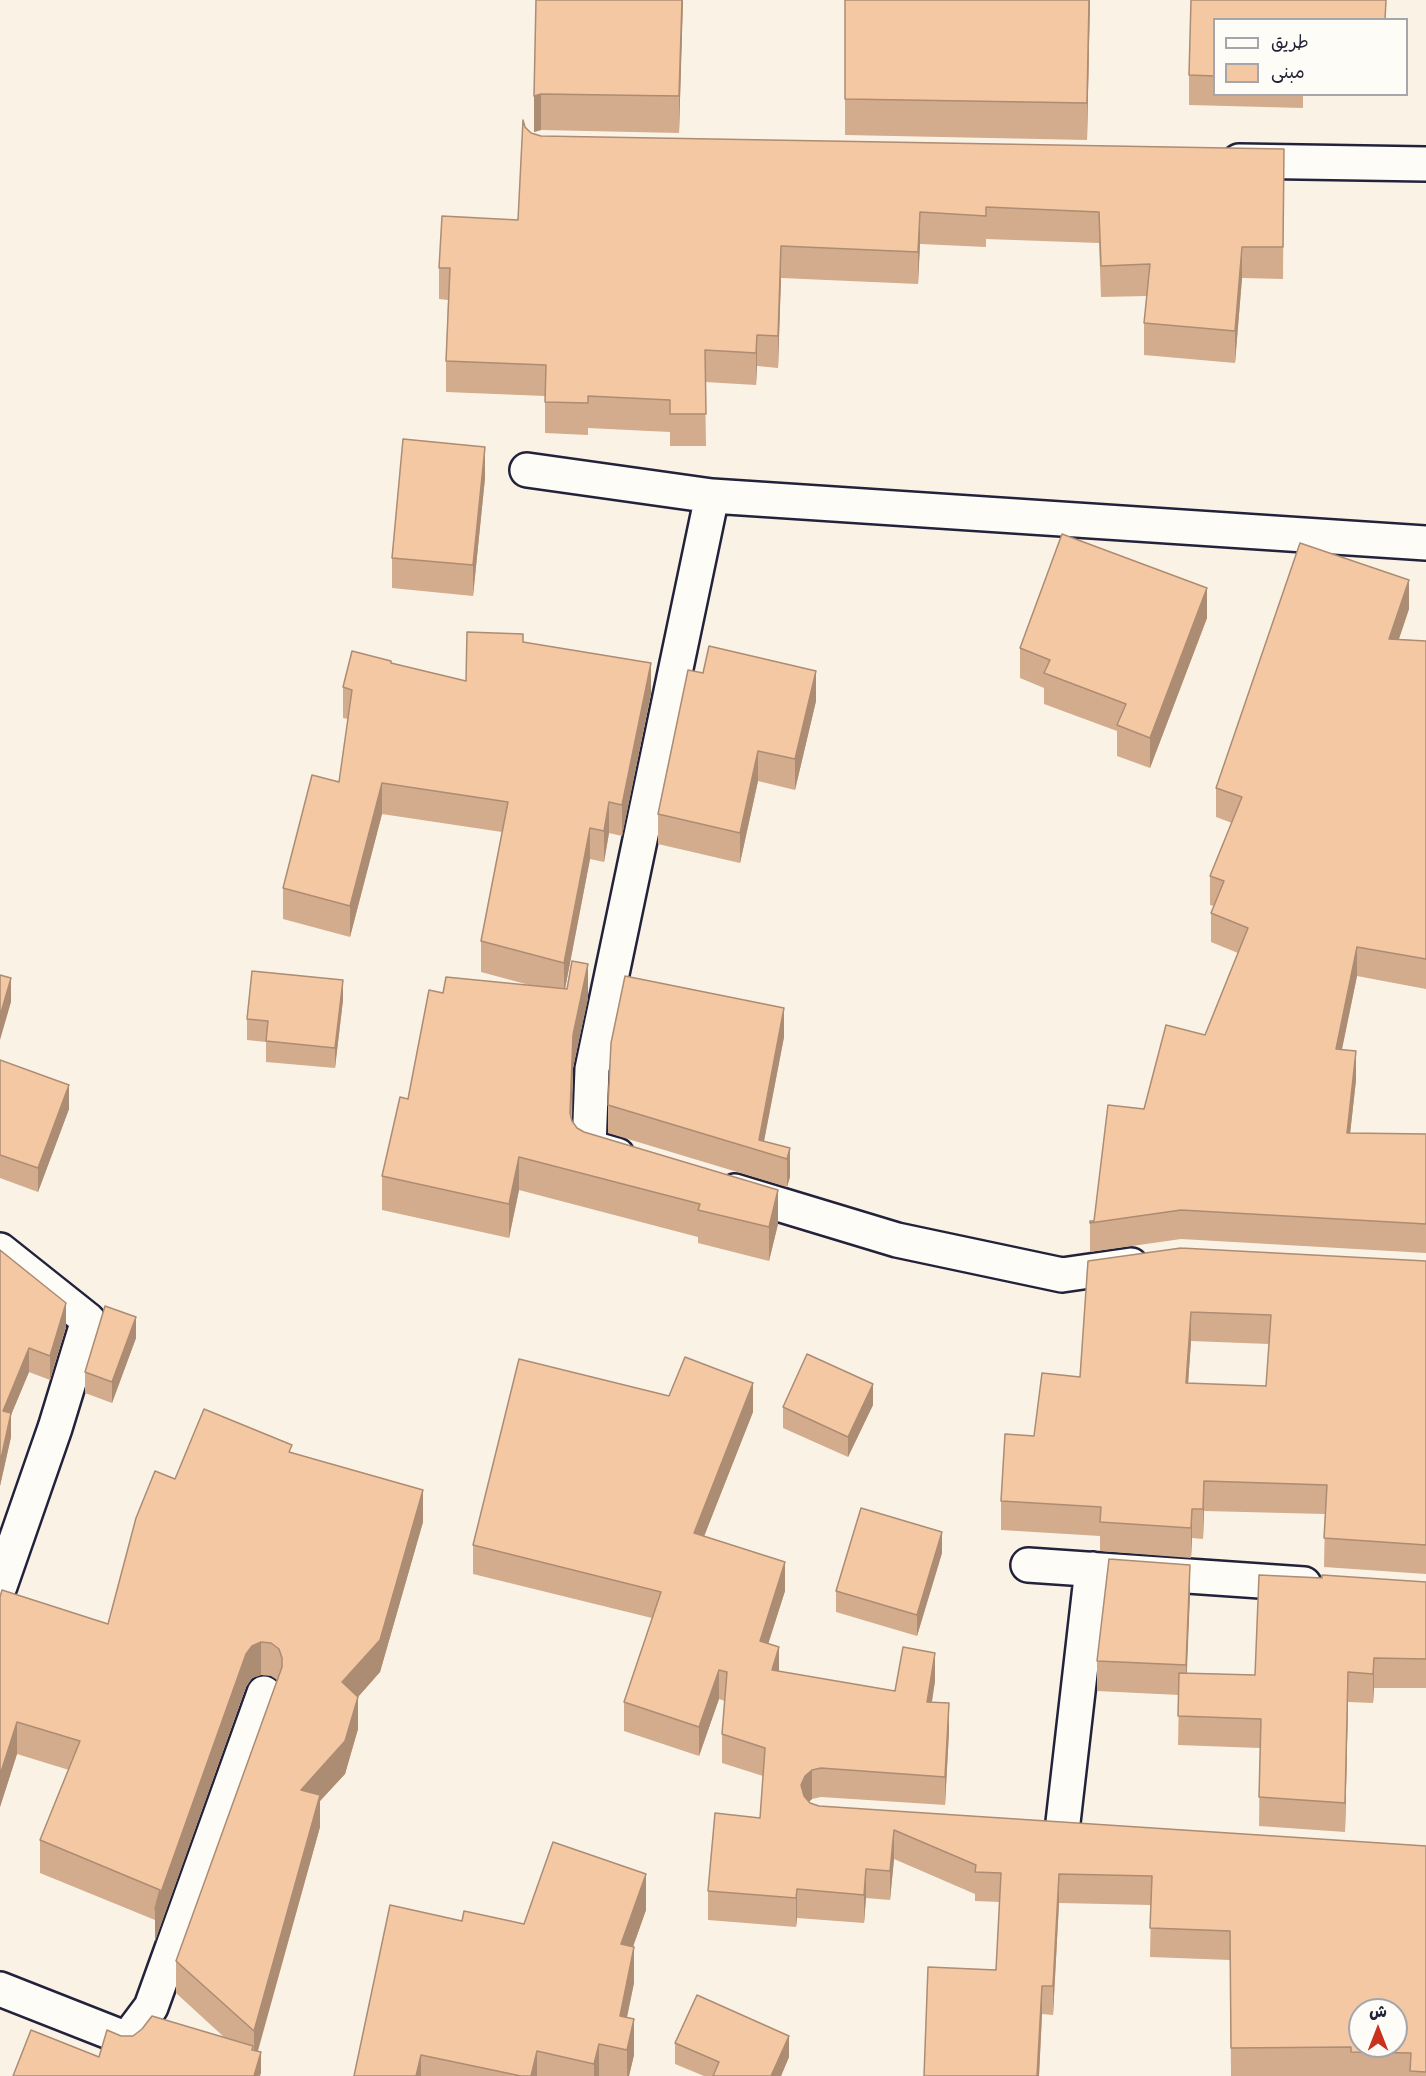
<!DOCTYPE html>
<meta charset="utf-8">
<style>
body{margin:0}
#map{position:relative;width:1426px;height:2076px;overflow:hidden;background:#fbf2e6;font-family:Itim,"Playpen Sans Arabic",sans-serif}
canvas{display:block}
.legend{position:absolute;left:1213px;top:18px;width:195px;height:78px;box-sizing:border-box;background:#fdfcf7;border:2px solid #a5a5ac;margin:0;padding:8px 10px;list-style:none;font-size:18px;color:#22223b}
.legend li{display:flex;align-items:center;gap:12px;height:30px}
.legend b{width:30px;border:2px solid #a5a5ac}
.north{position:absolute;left:1348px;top:1998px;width:60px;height:60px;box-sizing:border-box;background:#fdfcf7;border:2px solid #a5a5ac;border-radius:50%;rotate:0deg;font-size:16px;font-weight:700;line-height:24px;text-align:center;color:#22223b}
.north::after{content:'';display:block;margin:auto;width:21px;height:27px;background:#c8321e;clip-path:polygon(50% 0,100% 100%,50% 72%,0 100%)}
</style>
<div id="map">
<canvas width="1426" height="2076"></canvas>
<ul class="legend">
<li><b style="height:8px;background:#fdfcf7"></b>طريق</li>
<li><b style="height:16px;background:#f5c8a4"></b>مبنى</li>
</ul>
<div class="north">ش</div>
</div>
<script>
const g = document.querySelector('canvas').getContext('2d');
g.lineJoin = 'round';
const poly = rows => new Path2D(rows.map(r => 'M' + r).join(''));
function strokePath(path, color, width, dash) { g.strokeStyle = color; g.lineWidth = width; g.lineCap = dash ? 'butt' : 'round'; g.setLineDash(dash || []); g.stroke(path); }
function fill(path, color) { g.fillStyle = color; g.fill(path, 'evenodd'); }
const minor = poly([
 [1239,161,1426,164],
 [527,470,712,496],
 [617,1155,589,1147,592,1069,712,496,1426,543],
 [735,1191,897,1240,1062,1275,1131,1265],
 [0,1250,88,1320,55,1428,0,1586],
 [1028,1565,1304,1584],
 [1062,1831,1092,1569],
 [0,1989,127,2039,151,2007,264,1693]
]);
strokePath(minor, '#22223b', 38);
strokePath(minor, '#fdfcf7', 33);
fill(poly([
 [536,0,683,0,679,133,541,130,534,132],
 [845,0,1090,0,1087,140,845,135],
 [1215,20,1215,94,1303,94,1303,108,1189,105,1189,75],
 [525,127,531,133,541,136,1284,149,1283,279,1242,278,1235,363,1144,355,1144,323,1147,296,1101,297,1099,243,986,239,986,247,920,244,918,284,781,278,778,368,757,366,756,385,705,382,706,446,670,446,670,432,588,428,588,435,545,433,545,396,446,392,446,361,448,300,439,299,439,268,518,220],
 [485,478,473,596,392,588,392,558],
 [1409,609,1399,639,1426,641,1426,989,1357,976,1342,1049,1356,1080,1350,1133,1426,1134,1426,1253,1181,1239,1090,1252,1090,1221,1094,1221,1144,1109,1205,1035,1238,953,1211,942,1211,913,1214,906,1210,905,1210,876,1232,823,1216,817,1216,788],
 [1207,618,1150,768,1117,756,1117,731,1044,704,1044,688,1020,678,1020,648],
 [523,642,651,694,622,836,609,833,604,862,590,859,565,989,588,998,573,1068,572,1121,577,1128,584,1132,778,1224,769,1261,698,1243,698,1237,519,1190,509,1238,382,1210,382,1176,443,993,533,986,481,972,481,941,502,832,382,814,350,937,283,919,283,888,339,782,348,719,343,718,343,687,391,663,466,681],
 [816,701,795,790,758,781,740,863,658,844,658,814],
 [343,1000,335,1068,266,1062,266,1042,247,1040,247,1019],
 [784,1037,764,1142,790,1148,790,1177,787,1187,608,1133,608,1105],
 [0,1060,69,1109,38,1192,0,1178],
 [0,1250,66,1327,50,1380,29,1372,11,1415,11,1437,0,1486],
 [1088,1261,1426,1261,1426,1574,1324,1567,1325,1514,1204,1511,1203,1539,1192,1538,1191,1558,1100,1551,1100,1536,1001,1530,1001,1501,1034,1436,1080,1377],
 [1191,1341,1269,1344,1266,1386,1188,1384],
 [136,1338,112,1403,85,1393,85,1372],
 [669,1396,753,1412,704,1536,785,1591,768,1643,779,1672,895,1691,935,1681,932,1702,949,1732,945,1805,821,1797,812,1799,809,1802,810,1803,819,1806,1426,1846,1426,2076,1231,2076,1230,1960,1150,1957,1151,1905,1059,1903,1053,2015,1042,2014,1039,2076,924,2076,996,1970,1000,1902,975,1901,975,1894,894,1859,890,1900,866,1898,864,1923,797,1918,796,1927,708,1920,708,1891,760,1818,763,1776,722,1763,722,1734,725,1701,719,1699,699,1756,624,1731,624,1702,652,1618,473,1574,473,1545],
 [873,1405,848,1457,783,1428,783,1407],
 [292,1453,423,1522,380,1672,358,1697,358,1729,345,1774,320,1801,320,1827,258,2051,261,2073,99,2057,121,2036,225,2038,176,1993,176,1961,277,1680,271,1676,261,1675,252,1678,246,1687,155,1941,155,1920,40,1873,40,1840,69,1770,17,1754,0,1807,0,1597,108,1624,175,1479],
 [942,1553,917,1636,836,1612,836,1591],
 [1426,1582,1426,1688,1374,1688,1373,1703,1348,1702,1345,1832,1259,1826,1260,1748,1178,1745,1179,1695,1097,1691,1097,1661,1190,1595,1186,1673,1255,1675],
 [646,1910,633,1947,634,1983,627,2018,634,2055,629,2076,354,2076,462,1921,524,1924],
 [675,2043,789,2057,781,2076,704,2076,675,2064]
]), '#d3ac8d');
fill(poly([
 [682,0,683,0,679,133,679,96],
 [1089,0,1090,0,1087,140,1087,103],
 [541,94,541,130,534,132,534,96],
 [920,212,920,244,918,284,918,252],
 [781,246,781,278,778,368,778,336],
 [1242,247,1242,278,1235,363,1235,331],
 [757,335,757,366,756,385,756,353],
 [485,447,485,478,473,596,473,565],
 [1409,580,1409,609,1389,668,1389,639],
 [1207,588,1207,618,1150,768,1150,738],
 [651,663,651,694,622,836,622,805],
 [816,671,816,701,795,790,795,759],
 [758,751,758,781,740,863,740,833],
 [382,783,382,814,350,937,350,906],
 [609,802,609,833,604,862,604,831],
 [590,828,590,859,564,994,564,963],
 [1357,947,1357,976,1336,1078,1336,1049],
 [588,964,588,998,573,1068,570,1146,570,1113,573,1035],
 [11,978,11,1002,0,1040,0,1016],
 [343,980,343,1000,335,1068,335,1048],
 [784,1008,784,1037,762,1151,759,1140],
 [1356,1051,1356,1080,1347,1162,1347,1133],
 [69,1085,69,1109,38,1192,38,1168],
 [790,1148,790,1177,787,1187,787,1159],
 [519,1157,519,1190,509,1238,509,1204],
 [778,1190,778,1224,769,1261,769,1227],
 [66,1303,66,1327,50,1380,50,1356],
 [1191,1312,1191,1341,1186,1413,1186,1383],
 [136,1317,136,1338,112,1403,112,1382],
 [29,1348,29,1372,11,1415,11,1437,0,1486,0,1463,3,1411],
 [753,1383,753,1412,694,1562,694,1533],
 [873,1384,873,1405,848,1457,848,1437],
 [1204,1481,1204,1511,1203,1539,1203,1509],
 [423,1490,423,1522,380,1672,342,1715,342,1682],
 [1192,1509,1192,1538,1191,1558,1191,1528],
 [942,1532,942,1553,917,1636,917,1615],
 [785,1562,785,1591,760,1670,760,1641],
 [1190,1565,1190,1595,1186,1695,1186,1665],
 [261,1642,261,1675,252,1678,246,1687,155,1941,155,1909,246,1654,252,1646],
 [779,1647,779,1676,772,1670],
 [935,1653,935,1681,927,1731,927,1702],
 [1374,1658,1374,1688,1373,1703,1373,1674],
 [719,1670,719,1699,699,1756,699,1727],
 [1348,1672,1348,1702,1345,1832,1345,1803],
 [358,1697,358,1729,345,1774,320,1801,320,1827,254,2064,254,2031,301,1790],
 [949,1703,949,1732,945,1805,945,1777],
 [17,1722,17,1754,0,1807,0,1775],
 [812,1770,812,1799,805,1805,801,1785,805,1776],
 [894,1830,894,1859,890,1900,890,1871],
 [866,1869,866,1898,864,1923,864,1895],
 [646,1874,646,1910,621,1980,621,1944],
 [1059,1874,1059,1903,1053,2015,1053,1986],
 [797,1889,797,1918,796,1927,796,1898],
 [634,1947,634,1983,620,2049,620,2016],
 [1042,1986,1042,2014,1039,2076,1037,2076],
 [634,2019,634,2055,629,2076,627,2076,627,2050],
 [789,2036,789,2057,781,2076,771,2076],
 [599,2044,599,2076,594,2076,594,2064],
 [537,2051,537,2076,531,2076],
 [261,2052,261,2073,260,2076,254,2076],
 [421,2055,421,2076,416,2076]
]), '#ac8c73');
const building = poly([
 [536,0,682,0,679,96,541,94,534,96,536,0],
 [845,0,1089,0,1087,103,845,99,845,0],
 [1191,0,1386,0,1385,20,1215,20,1215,76,1189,75,1191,0],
 [523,120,525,127,531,133,541,136,1284,149,1283,247,1242,247,1235,331,1144,323,1150,264,1101,266,1099,212,986,207,986,216,920,212,918,252,781,246,778,336,757,335,756,353,705,350,706,414,670,414,670,400,588,396,588,403,545,402,546,365,446,361,450,268,439,268,442,216,518,220,523,120],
 [403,439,485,447,473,565,392,558,403,439],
 [1062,534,1207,588,1150,738,1117,725,1126,704,1044,673,1050,660,1020,648,1062,534],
 [1300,543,1409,580,1389,639,1426,641,1426,959,1357,947,1336,1049,1356,1051,1347,1133,1426,1134,1426,1224,1181,1210,1090,1223,1090,1221,1094,1221,1108,1105,1144,1109,1166,1025,1205,1035,1248,928,1211,913,1224,881,1210,876,1242,797,1216,788,1300,543],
 [467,632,523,634,523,642,651,663,622,805,609,802,604,831,590,828,564,963,481,941,508,802,382,783,350,906,283,888,312,775,339,782,352,690,343,687,352,651,391,661,391,663,466,681,467,632],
 [709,646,816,671,795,759,758,751,740,833,658,814,688,670,703,673,709,646],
 [572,961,588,964,573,1035,570,1113,572,1121,577,1128,584,1132,778,1190,769,1227,698,1210,700,1204,519,1157,509,1204,382,1176,400,1097,408,1099,429,990,443,993,446,977,567,989,572,961],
 [252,971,343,980,335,1048,266,1041,268,1021,247,1019,252,971],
 [0,975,11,978,0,1016,0,975],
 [625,976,784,1008,759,1140,790,1148,787,1159,608,1105,611,1043,625,976],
 [0,1060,69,1085,38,1168,0,1155,0,1060],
 [1181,1248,1426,1261,1426,1545,1324,1538,1327,1485,1204,1481,1203,1509,1192,1509,1191,1528,1100,1522,1101,1507,1001,1501,1005,1434,1034,1436,1042,1373,1080,1377,1088,1261,1181,1248],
 [1191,1312,1271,1315,1266,1386,1186,1383,1191,1312],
 [0,1250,66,1303,50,1356,29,1348,3,1411,11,1413,0,1463,0,1250],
 [105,1306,136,1317,112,1382,85,1372,105,1306],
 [807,1354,873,1384,848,1437,783,1407,807,1354],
 [685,1357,753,1383,694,1533,785,1562,760,1641,779,1647,772,1670,895,1691,903,1647,935,1653,927,1702,949,1703,945,1777,821,1768,812,1770,805,1776,801,1785,804,1796,810,1803,819,1806,1426,1846,1426,2072,1410,2071,1411,2053,1351,2052,1351,2047,1231,2048,1230,1931,1150,1928,1152,1876,1059,1874,1053,1986,1042,1986,1037,2076,924,2076,928,1967,996,1970,1001,1873,975,1872,976,1865,894,1830,890,1871,866,1869,864,1895,797,1889,796,1898,708,1891,715,1813,760,1818,765,1748,722,1734,727,1672,719,1670,699,1727,624,1702,661,1592,473,1545,519,1359,669,1396,685,1357],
 [1360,2010,1396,2010,1396,2046,1360,2046,1360,2010],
 [204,1409,292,1445,289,1452,423,1490,380,1640,342,1682,358,1697,345,1741,301,1790,320,1795,254,2031,176,1961,282,1667,282,1658,279,1649,271,1643,261,1642,252,1646,246,1654,155,1909,160,1890,40,1840,80,1741,17,1722,0,1775,0,1597,2,1590,108,1624,136,1518,155,1471,175,1479,204,1409],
 [861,1508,942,1532,917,1615,836,1591,861,1508],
 [1109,1559,1190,1565,1186,1665,1097,1661,1109,1559],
 [1259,1575,1322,1578,1322,1575,1426,1582,1426,1659,1374,1658,1373,1674,1348,1672,1345,1803,1259,1797,1261,1719,1178,1716,1179,1673,1255,1675,1259,1575],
 [553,1842,646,1874,621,1944,634,1947,620,2016,634,2019,627,2050,599,2044,594,2064,537,2051,531,2076,521,2076,421,2055,416,2076,354,2076,390,1905,462,1921,464,1911,524,1924,553,1842],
 [697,1995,789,2036,771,2076,713,2076,719,2062,675,2043,697,1995],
 [152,2016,253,2046,252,2050,261,2052,254,2076,13,2076,31,2030,99,2057,107,2030,121,2036,133,2036,142,2029,152,2016]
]);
fill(building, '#f5c8a4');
strokePath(building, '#ac8c73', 1.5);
</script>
